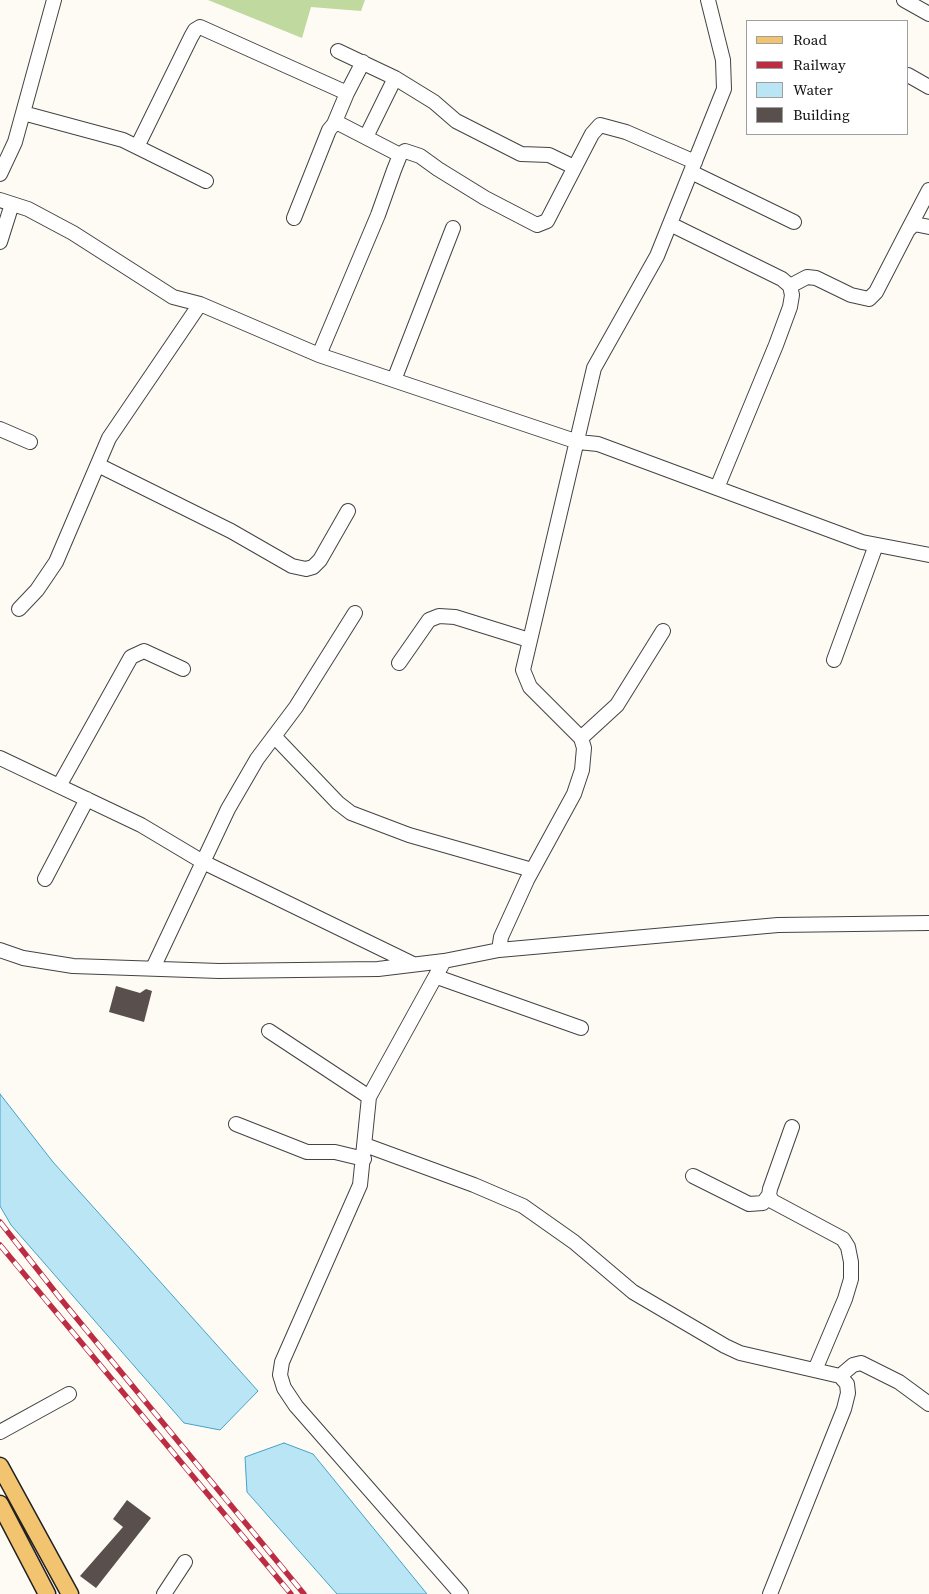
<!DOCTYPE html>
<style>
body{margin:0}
#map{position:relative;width:929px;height:1594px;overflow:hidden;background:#fefbf4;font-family:"Source Serif 4",serif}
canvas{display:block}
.legend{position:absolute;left:746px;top:20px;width:162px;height:115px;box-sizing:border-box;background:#fff;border:1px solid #9f9f9f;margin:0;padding:6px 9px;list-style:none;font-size:15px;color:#101010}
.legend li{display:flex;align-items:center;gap:10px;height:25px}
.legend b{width:25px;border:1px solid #9f9f9f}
</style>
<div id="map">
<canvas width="929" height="1594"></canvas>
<ul class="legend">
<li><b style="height:6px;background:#f3c470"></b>Road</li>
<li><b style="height:6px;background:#bc2d43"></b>Railway</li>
<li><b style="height:14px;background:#bae5f4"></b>Water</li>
<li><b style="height:14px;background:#59504d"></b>Building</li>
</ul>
</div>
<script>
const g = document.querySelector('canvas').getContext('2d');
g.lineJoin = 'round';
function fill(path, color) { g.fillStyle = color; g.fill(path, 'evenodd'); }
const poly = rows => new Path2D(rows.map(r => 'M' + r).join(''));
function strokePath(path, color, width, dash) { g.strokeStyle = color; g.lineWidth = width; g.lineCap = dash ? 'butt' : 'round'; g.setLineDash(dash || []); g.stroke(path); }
fill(poly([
 [208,0,365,0,361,11,311,7,302,38]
]), '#bfd99e');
const water = poly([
 [0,1094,53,1162,258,1391,220,1430,184,1423,11,1225,0,1206,0,1094],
 [284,1443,313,1454,427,1594,337,1594,247,1492,245,1457,284,1443]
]);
fill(water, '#bae5f4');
strokePath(water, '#44a2c8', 1);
fill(poly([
 [116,986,140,993,146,989,152,991,144,1022,109,1012],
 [127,1500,151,1518,96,1588,80,1576,123,1527,113,1519]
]), '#59504d');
const minor = poly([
 [904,0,929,14],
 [338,51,395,78,434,102,456,121,521,154,549,155,574,167],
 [908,75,929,87],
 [23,113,123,140,206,181],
 [334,124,347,93,363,62],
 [366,137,395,78],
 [137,147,191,37,195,30,200,27,347,93],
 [691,172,794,222],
 [0,174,15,142,54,0],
 [0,200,28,209,73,233,173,297,200,304,319,355,578,442,598,444,862,542,929,555],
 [294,218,329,130,334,124,340,124,400,155],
 [670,224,782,279,790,286,792,295,790,307,776,345,717,488],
 [908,230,929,190],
 [0,242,12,204],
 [790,286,807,277,816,278,851,295,869,299,876,292,908,230,914,224,929,227],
 [319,355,378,215,394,170,400,155,405,151,420,156,438,169,485,198,537,225,547,221,592,134,600,125,626,132,695,162],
 [394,380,453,228],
 [0,429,30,442],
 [98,465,231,531,292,566,306,569,313,567,320,560,348,511],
 [19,609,37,590,56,562,109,438,200,304],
 [834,660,876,545],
 [399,663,429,620,439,616,455,617,529,640],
 [274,736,338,803,351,813,409,835,532,870],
 [581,738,617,705,663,631],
 [0,758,141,825,203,862,413,964],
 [59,786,131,657,144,651,183,669],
 [45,879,87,799],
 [0,950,23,958,73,966,219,971,378,969,444,961,499,950,778,925,929,923],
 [499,950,501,937,527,880,574,794,582,770,584,748,581,738,530,687,523,670,594,368,657,256,724,89,723,60,708,0],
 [444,961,369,1097,360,1185,282,1362,280,1375,284,1388,296,1406,461,1594],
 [153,968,228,809,257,759,296,707,355,613],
 [437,977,581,1028],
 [269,1031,369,1097],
 [236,1124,307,1152,335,1152,364,1159],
 [792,1127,770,1189,769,1195,772,1201,843,1239,848,1247,851,1262,851,1279,845,1299,815,1370],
 [365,1145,474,1185,523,1206,574,1242,633,1292,725,1346,740,1353,840,1376,847,1384,848,1393,844,1409,770,1594],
 [693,1176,749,1204,763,1203,769,1195],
 [840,1376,853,1365,861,1363,899,1382,929,1404],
 [0,1432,69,1394],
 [164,1594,185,1562]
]);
const major = poly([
 [0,1466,70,1594],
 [0,1504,47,1594]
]);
strokePath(minor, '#434343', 16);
strokePath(major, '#212121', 19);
strokePath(minor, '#fff', 14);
strokePath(major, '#f3c470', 16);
const rail = poly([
 [0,1222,60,1298,304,1594],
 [0,1245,291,1594]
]);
strokePath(rail, '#bc2d43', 5.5);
strokePath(rail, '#fff', 4, [11]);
</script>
